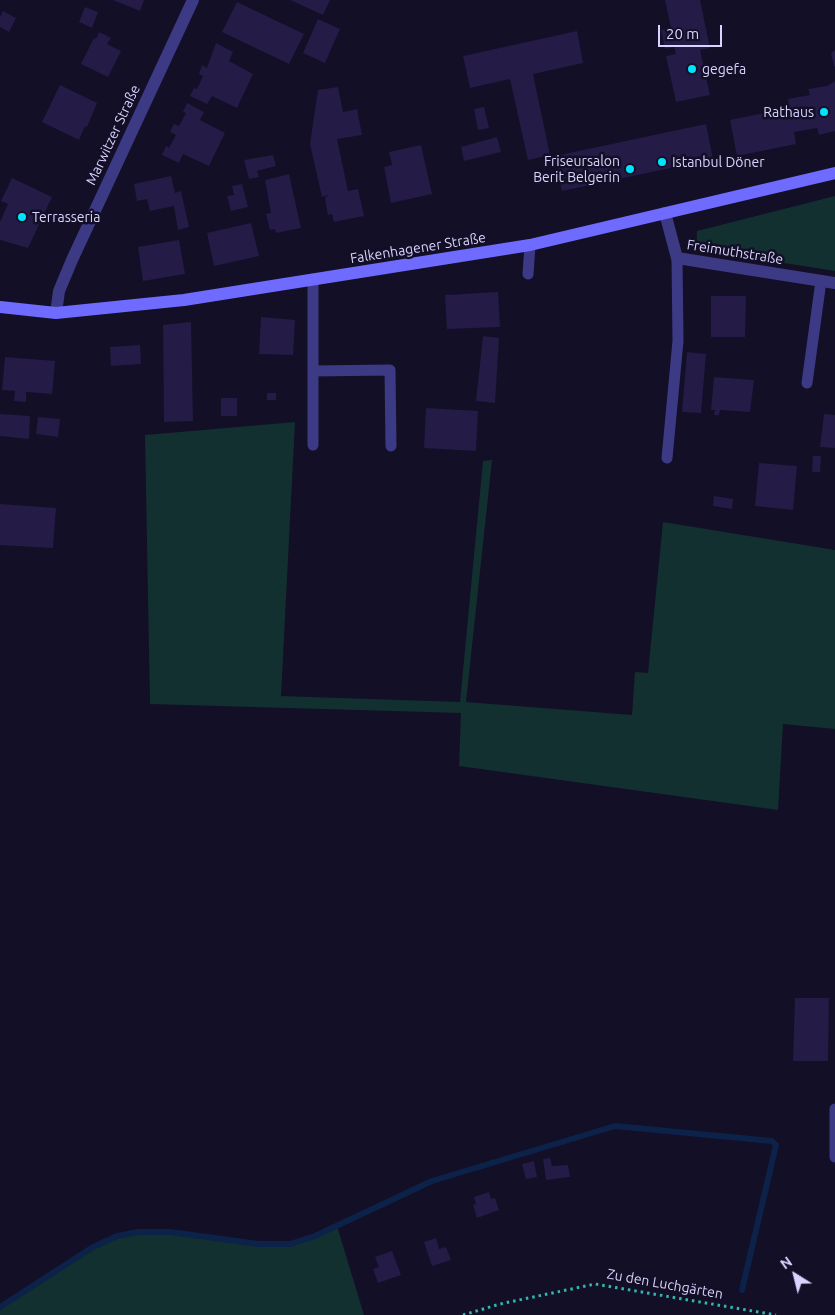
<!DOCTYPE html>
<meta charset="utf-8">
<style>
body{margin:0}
#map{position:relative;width:835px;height:1315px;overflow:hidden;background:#130f26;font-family:Ubuntu,sans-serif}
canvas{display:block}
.north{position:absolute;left:770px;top:1250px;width:50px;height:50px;-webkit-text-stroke:4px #130f26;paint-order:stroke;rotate:324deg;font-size:14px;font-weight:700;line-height:20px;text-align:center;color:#d9d4ff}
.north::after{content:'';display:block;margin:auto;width:18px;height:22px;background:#d9d4ff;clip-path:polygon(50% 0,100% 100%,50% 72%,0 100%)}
.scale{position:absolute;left:658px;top:25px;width:64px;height:22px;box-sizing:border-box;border:2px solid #d9d4ff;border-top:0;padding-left:6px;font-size:15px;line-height:18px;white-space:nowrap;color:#d9d4ff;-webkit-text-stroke:4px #130f26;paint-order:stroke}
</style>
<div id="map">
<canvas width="835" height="1315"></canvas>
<div class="north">N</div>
<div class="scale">20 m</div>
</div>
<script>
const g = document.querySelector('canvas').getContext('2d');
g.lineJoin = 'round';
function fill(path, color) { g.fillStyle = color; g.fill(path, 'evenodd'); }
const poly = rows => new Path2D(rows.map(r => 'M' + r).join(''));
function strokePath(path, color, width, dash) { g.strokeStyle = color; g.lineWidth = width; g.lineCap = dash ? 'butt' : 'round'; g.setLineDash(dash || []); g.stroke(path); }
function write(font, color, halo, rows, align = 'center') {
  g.font = font + ' Ubuntu,sans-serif'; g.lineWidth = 5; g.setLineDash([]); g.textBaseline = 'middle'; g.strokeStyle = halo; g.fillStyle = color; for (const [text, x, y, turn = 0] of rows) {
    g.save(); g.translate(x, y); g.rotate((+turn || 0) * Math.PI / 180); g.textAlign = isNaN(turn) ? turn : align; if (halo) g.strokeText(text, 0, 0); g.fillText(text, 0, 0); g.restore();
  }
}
fill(poly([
 [835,196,835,271,696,249,697,231],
 [295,422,281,696,460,702,483,461,492,460,466,702,632,715,635,672,648,673,663,522,835,550,835,729,783,724,778,810,459,766,461,713,150,704,145,435],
 [337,1226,364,1315,0,1315,0,1307,93,1247,117,1236,138,1232,170,1232,259,1244,290,1244,315,1236]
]), '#12302f');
strokePath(poly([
 [0,1307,93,1247,117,1236,138,1232,170,1232,259,1244,290,1244,315,1236,432,1181,615,1126,772,1141,776,1145,742,1290]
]), '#0c2248', 6);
fill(poly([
 [113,0,144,0,140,11],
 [290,0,330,0,323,15],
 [665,0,700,0,710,48,700,50,710,95,676,102,666,56,676,54,674,47,665,49,661,30,671,28],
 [237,2,304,34,289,64,222,32],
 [85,7,98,12,92,28,79,22],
 [3,11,16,18,9,32,0,27,0,17],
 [318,19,340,29,325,63,303,53],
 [577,31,583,63,533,74,550,155,528,160,510,79,470,88,463,56],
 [99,32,111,38,107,44,121,51,108,77,81,64,94,38,96,39],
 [216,43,233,52,229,61,253,74,237,108,212,96,207,104,190,96,194,88,197,89,203,76,199,74,202,65,207,68],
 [835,50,835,66,834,66,831,53],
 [835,81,835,131,819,135,817,128,794,132,796,144,737,156,730,120,789,108,788,99,810,95,808,89,827,86],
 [60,85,97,103,87,127,85,126,79,140,42,122],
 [338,87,343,112,357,109,362,135,337,139,348,191,358,189,364,216,334,222,332,214,328,215,325,198,329,195,322,197,310,144,318,90],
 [187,103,204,112,200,120,225,133,209,166,183,154,179,163,162,155,166,146,169,148,176,135,170,132,174,124,179,126,186,113,183,112],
 [484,107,489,128,478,130,474,109],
 [706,124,713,159,562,191,555,156],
 [497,137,501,152,464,161,461,147],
 [421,145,432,194,391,203,384,167,392,165,389,152],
 [273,155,276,166,257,171,259,177,249,179,244,160],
 [289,174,301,228,276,233,275,229,270,230,266,214,271,213,265,180],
 [171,176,175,193,181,191,189,227,178,230,174,206,150,211,147,199,137,201,134,184],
 [12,178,52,197,28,248,0,240,0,222,8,204,1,201],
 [242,184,248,207,231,211,227,196,234,195,232,186],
 [251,223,259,256,214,266,207,233],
 [179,240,185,274,143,281,138,247],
 [498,292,500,327,447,329,445,295],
 [711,296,746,296,745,337,711,337],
 [261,317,295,320,293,355,259,354],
 [191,322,193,421,164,422,163,325],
 [483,336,499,338,495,403,476,401],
 [140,345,141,364,111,366,110,347],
 [687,352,706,354,701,413,682,412],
 [5,357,55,361,52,394,26,392,26,402,14,401,15,391,2,390],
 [714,377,754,380,750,412,720,410,719,415,714,415,715,410,711,410],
 [267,393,276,393,276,400,267,400],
 [221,398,237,398,237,416,221,416],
 [426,408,478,411,476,451,424,448],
 [0,414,30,416,29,439,0,436],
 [824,414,835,415,835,448,820,447],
 [38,417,60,419,58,437,36,434],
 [813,456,821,456,820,472,812,472],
 [759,463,797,466,793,510,755,506],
 [714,496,733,499,732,509,713,506],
 [0,504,56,508,53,548,0,545],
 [795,998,829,998,828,1061,793,1061],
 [550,1158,552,1166,568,1165,570,1177,546,1180,543,1159],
 [534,1161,537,1177,526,1179,522,1164],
 [489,1192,491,1199,495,1198,499,1210,477,1218,473,1205,476,1204,474,1197],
 [436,1238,439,1249,446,1247,451,1260,432,1266,424,1242],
 [392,1251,401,1275,378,1283,373,1269,379,1267,375,1257]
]), '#241b47');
strokePath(poly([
 [463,1315,500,1304,595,1284,776,1315]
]), '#2fb8b0', 3, [2.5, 4]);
strokePath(poly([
 [528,274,530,245],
 [313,371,390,370,391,446],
 [807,383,821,281],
 [313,445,313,279],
 [667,458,678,341,677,258],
 [835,1109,835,1157]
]), '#3d3a85', 11);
strokePath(poly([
 [665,213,677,258,835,283],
 [56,313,59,291,72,260,193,0]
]), '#3d3a85', 12);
strokePath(poly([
 [0,307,56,313,184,300,530,245,835,173]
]), '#6f6bff', 12);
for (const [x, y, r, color] of [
 [692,69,5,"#00e5ff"],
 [824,112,5,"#00e5ff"],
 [662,162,5,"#00e5ff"],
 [630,169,5,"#00e5ff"],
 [22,217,5,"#00e5ff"]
]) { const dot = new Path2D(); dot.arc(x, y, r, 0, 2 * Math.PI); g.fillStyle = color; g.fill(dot); strokePath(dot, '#130f26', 2); }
write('14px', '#d9d4ff', '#130f26', [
 ["gegefa",702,69],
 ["Rathaus",814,112,"right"],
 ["Friseursalon",620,161,"right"],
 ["Berit Belgerin",620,177,"right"],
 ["Istanbul Döner",672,162],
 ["Terrasseria",32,217]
], 'left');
write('14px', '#d9d4ff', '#130f26', [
 ["Marwitzer Straße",113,135,-65],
 ["Falkenhagener Straße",418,248,-9],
 ["Freimuthstraße",735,252,9],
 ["Zu den Luchgärten",665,1284,10]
]);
</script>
